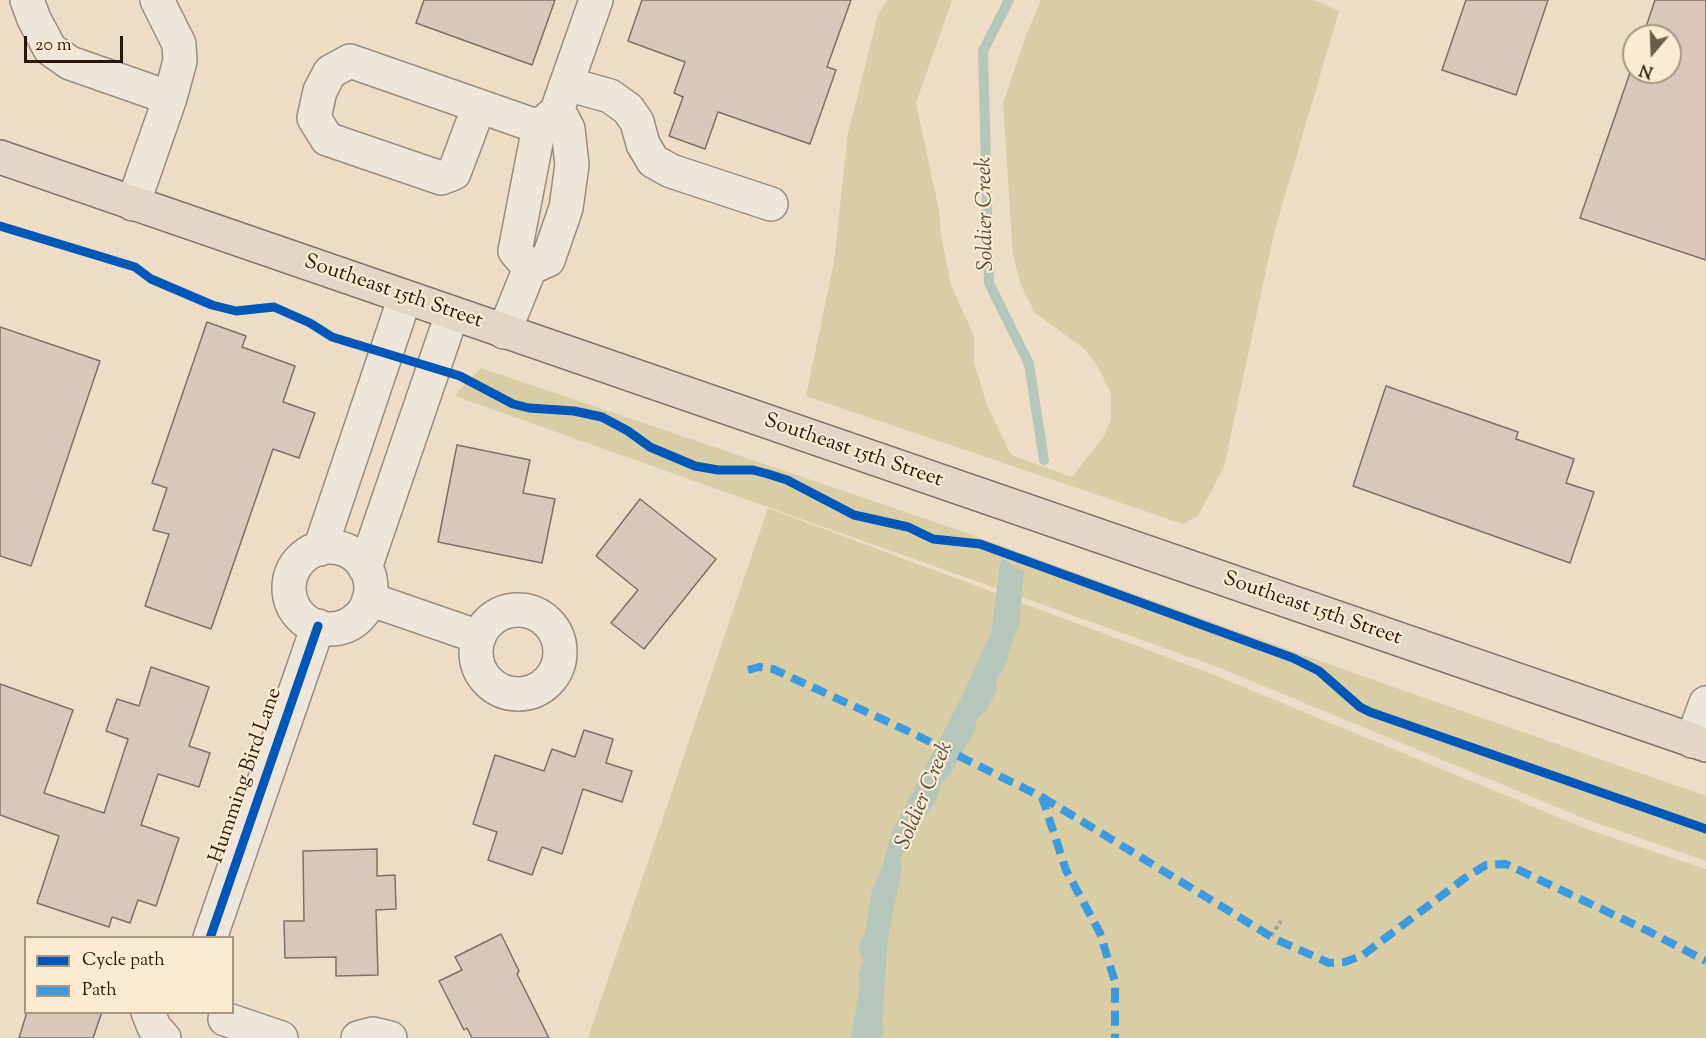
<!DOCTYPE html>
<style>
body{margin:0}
#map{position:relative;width:1706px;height:1038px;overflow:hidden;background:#edddc7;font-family:"Sorts Mill Goudy",serif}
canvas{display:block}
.legend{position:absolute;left:24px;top:936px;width:210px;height:78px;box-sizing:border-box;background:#fdebd1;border:2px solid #a99582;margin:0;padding:8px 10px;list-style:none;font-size:18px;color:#2a150b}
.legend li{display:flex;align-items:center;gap:12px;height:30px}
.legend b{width:30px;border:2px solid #a99582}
.north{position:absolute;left:1622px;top:24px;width:60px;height:60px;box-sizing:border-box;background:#fdebd1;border:2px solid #a99582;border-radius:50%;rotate:199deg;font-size:16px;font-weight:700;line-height:24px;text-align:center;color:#2a150b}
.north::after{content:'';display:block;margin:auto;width:21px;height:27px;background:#6e5b4d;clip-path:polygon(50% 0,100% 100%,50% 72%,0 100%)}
.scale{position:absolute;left:24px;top:36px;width:99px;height:27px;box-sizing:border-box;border:3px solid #2a150b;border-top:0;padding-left:8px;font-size:18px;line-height:21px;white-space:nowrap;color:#2a150b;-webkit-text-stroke:4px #fdebd1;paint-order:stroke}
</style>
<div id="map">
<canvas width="1706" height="1038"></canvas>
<ul class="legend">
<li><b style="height:8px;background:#0057b8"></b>Cycle path</li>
<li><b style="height:8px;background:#3d9ade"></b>Path</li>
</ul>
<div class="north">N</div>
<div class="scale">20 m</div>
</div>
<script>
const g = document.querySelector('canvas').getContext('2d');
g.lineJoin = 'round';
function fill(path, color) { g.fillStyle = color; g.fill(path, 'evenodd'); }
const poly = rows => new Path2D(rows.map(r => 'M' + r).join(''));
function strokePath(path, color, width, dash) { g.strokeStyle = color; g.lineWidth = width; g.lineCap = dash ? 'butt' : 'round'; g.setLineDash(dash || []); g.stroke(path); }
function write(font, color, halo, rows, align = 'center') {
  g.font = font + ' "Sorts Mill Goudy",serif'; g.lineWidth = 4.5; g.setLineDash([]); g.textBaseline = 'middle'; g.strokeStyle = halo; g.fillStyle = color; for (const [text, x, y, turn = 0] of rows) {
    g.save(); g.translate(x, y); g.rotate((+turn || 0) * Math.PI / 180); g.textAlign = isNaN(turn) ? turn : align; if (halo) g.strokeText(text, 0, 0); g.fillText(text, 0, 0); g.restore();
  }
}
fill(poly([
 [887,0,952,0,916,103,939,210,941,234,951,285,974,336,974,363,987,405,1011,455,1072,477,1104,436,1111,418,1111,393,1098,367,1086,350,1035,313,1021,285,1013,256,1003,103,1027,33,1041,0,1314,0,1339,11,1274,233,1224,467,1198,516,1183,524,806,396,834,262,848,133,878,15],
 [481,368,941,524,1342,669,1706,796,1706,861,1588,820,1215,666,455,396,461,388],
 [768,508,1212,674,1587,829,1706,869,1706,1038,588,1038]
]), '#d8cda5');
fill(poly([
 [1001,558,1024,572,1019,627,1014,636,1005,666,996,680,997,690,987,710,977,719,975,730,951,773,941,784,937,799,927,814,922,816,920,824,903,852,900,865,886,900,885,907,892,913,879,959,879,967,875,970,876,982,873,1002,881,1012,879,1021,883,1025,883,1034,880,1038,851,1038,860,984,858,975,864,961,859,951,859,944,865,934,872,889,880,874,892,832,960,700,991,633]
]), '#b7c6bb');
strokePath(poly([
 [1009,0,983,51,989,283,1029,364,1044,460],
 [876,1038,883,937,897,868]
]), '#b7c6bb', 10);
const building = poly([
 [424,0,555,0,532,65,416,23,424,0],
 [642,0,851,0,827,67,836,70,810,144,718,112,705,149,669,136,683,97,674,93,685,62,628,41,642,0],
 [1466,0,1548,0,1516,95,1442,70,1466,0],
 [1655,0,1706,0,1706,260,1580,218,1634,61,1634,72,1670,72,1670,36,1643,36,1655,0],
 [207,322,246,336,242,347,295,366,283,402,315,413,299,458,273,449,211,629,145,606,169,534,153,530,167,488,152,483,207,322],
 [0,327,100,361,31,566,0,556,0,327],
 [1386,386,1518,432,1516,439,1574,459,1566,483,1594,492,1570,563,1353,486,1386,386],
 [457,445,530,460,523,493,555,499,542,563,438,542,457,445],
 [640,499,716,559,644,649,611,623,638,590,596,556,640,499],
 [151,667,209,687,189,746,210,753,199,787,158,774,141,825,179,838,156,906,138,900,130,923,112,917,109,927,37,903,59,836,0,815,0,684,73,710,44,793,104,813,128,739,106,731,117,699,139,706,151,667],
 [584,730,613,739,606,763,632,771,622,802,583,789,562,854,542,847,532,875,488,860,497,832,473,824,495,755,544,771,552,749,575,757,584,730],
 [377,849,377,876,395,875,396,909,376,910,378,975,336,976,336,957,285,958,284,921,304,921,303,851,377,849],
 [501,934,519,971,517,974,549,1038,472,1038,467,1028,464,1030,439,981,462,970,455,957,501,934],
 [27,1012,102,1012,93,1038,19,1038,27,1012]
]);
fill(building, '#dac7b9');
strokePath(building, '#7c7165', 1.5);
const minor = poly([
 [27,0,34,19,50,49,70,63,170,98],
 [567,84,610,96,628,109,637,122,643,144,653,161,671,171,771,204],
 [559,105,596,0],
 [479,106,454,173,441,178,327,139,314,118,320,91,330,72,350,61,539,127],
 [133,204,170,98,180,61,179,44,157,0],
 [504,332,530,268,548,260,566,208,572,165,568,129,558,110,539,127,515,251,530,268],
 '289 588a41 41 0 1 1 82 0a41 41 0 1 1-82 0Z',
 [320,549,405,297],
 [365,568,452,314],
 [369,599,479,637],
 '476 652a42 42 0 1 1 84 0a42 42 0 1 1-84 0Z',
 [1692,741,1706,703],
 [210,938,318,626],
 [148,1012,154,1027,164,1038],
 [225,1019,281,1038],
 [358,1038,373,1034,390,1038]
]);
const major = poly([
 [0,157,1706,745]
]);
strokePath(minor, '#978c7e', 36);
strokePath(major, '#7c7165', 36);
strokePath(poly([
 [1271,936,1281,921]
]), '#a8a097', 4, [4.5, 3]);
strokePath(minor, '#efe6db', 33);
strokePath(major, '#e2d6c6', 33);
strokePath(poly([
 [748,670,759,667,773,669,910,732,1042,797,1066,870,1100,933,1115,982,1115,1038],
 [1042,797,1275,939,1329,963,1345,962,1363,955,1465,878,1486,865,1506,864,1646,930,1706,961]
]), '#3d9ade', 8, [15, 8]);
strokePath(poly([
 [0,226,135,267,151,279,212,305,236,311,274,307,310,323,332,337,460,376,513,404,529,408,574,411,602,417,628,431,650,447,695,466,718,470,753,470,768,474,787,480,854,515,908,527,933,539,980,544,1293,658,1319,671,1360,707,1370,712,1706,829],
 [210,938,318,626]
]), '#0057b8', 9);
write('21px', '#2a150b', '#fdebd1', [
 ["Southeast 15th Street",393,293,19],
 ["Southeast 15th Street",853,452,19],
 ["Southeast 15th Street",1312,610,19],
 ["Humming Bird Lane",247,776,-71]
]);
write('italic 22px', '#534f47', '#fdebd1', [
 ["Soldier Creek",987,214,-91],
 ["Soldier Creek",926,796,-67]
]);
</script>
